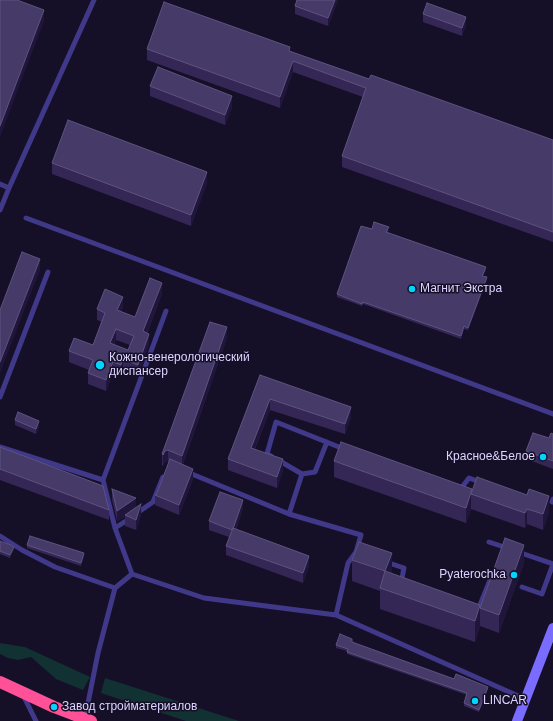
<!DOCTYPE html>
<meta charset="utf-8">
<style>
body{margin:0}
canvas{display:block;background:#150f27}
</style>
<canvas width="553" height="721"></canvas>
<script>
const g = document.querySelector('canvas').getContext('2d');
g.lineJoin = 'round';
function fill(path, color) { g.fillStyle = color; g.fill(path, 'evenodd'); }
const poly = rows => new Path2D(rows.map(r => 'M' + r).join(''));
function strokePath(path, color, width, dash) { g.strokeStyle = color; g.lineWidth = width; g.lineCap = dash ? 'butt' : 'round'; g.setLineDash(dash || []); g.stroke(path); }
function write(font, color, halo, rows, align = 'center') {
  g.font = font + ' Arial,sans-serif'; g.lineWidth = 3; g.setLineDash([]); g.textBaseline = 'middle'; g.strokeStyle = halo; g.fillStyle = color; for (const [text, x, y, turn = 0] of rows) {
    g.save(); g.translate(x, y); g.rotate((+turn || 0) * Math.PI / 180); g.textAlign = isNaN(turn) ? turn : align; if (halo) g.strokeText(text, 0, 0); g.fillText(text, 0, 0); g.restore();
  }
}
fill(poly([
 [0,643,25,647,90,677,83,690,56,679,31,657,18,660,8,658,0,654],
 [105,678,239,721,186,721,101,693]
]), '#113132');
strokePath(poly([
 [0,184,9,188],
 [0,210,9,188,94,0],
 [26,218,553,414],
 [0,397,48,272],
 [0,447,103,480],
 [271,456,267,454,276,422,344,449],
 [278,460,302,474,289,514,361,535,356,552,348,563,336,615,525,699],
 [187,472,289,514],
 [302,474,315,472,327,442],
 [459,491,469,478,480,482],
 [553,499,552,502,553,502],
 [137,513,153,502,163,477],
 [115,528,103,480,166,311],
 [0,536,22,550,55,567,115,588],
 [489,542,507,548],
 [518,552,553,564,542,594,522,587],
 [386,562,404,568,401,583],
 [132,574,204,598,336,615],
 [478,610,490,580],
 [23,695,36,721],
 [85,718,98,653,115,588,132,574,115,528,129,519]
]), '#403888', 5);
strokePath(poly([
 [517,721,553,628]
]), '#796cff', 10);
strokePath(poly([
 [0,682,54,707,91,721]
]), '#ff5098', 12);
fill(poly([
 [338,0,328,26,295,14,295,6],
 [423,14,466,25,462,36,423,22],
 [147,49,290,51,369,79,553,140,553,242,342,167,342,156,363,97,293,72,280,108,147,60],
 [150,86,232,107,225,125,150,96],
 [52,163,207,183,191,226,52,174],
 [372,229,389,230,387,233,486,270,483,276,487,280,468,330,464,329,461,339,363,304,362,306,337,297,337,294],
 [162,294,147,333,149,344,138,376,123,370,121,376,113,373,106,391,88,384,88,373,89,370,69,362,69,351,93,345,102,322,97,320,97,309,123,307,121,312,135,317],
 [116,340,130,345,128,350,114,345],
 [227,338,183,464,193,479,179,515,155,505,155,495,157,493,169,462,168,461,165,462,163,466,162,465,162,454],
 [260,375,351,417,345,434,270,410,255,449,283,470,277,488,228,470,228,459],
 [15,420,39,427,36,434,15,425],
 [553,434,553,469,526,459,526,451,549,438],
 [0,447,109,510,109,520,0,480],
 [334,461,472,489,549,512,543,530,527,524,525,528,471,509,466,523,334,477],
 [112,489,136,508,141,515,136,530,125,526,125,517,117,521,112,500],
 [243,508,236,530,309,566,303,583,226,555,226,546,229,537,209,530,209,521],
 [0,541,14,549,10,558,0,554],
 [27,545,84,556,81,566,27,548],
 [352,560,392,574,480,608,524,563,499,633,480,626,475,642,380,609,380,591,352,581],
 [352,642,454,679,488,689,479,712,464,706,464,703,467,695,347,654,347,651,336,648,336,645]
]), '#342756');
fill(poly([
 [335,0,338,0,328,26,328,18],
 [44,10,44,21,0,137,0,126],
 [466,17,466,25,462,36,462,28],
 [293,61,293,72,280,108,280,97],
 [232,96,232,107,225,125,225,115],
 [207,172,207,183,191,226,191,215],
 [40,259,40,270,0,373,0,362],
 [487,277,487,280,468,330,468,328],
 [162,283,162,294,143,342,143,331],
 [123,297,123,307,117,321,117,310],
 [464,326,464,329,461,339,461,336],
 [227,327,227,338,182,466,182,456],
 [116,329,116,340,110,354,110,343],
 [149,334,149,344,138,376,138,365],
 [123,359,123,370,121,376,121,365],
 [113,362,113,373,106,391,106,380],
 [270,399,270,410,251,458,251,448],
 [351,407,351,417,345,434,345,424],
 [39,421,39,427,36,434,36,429],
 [168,450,168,461,165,462,163,466,163,455,165,451],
 [283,459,283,470,277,488,277,477],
 [193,469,193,479,179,515,179,505],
 [471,494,471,509,466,523,466,508],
 [549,496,549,512,543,530,543,514],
 [136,498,136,509,125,515,125,517,117,521,117,511],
 [243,500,243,508,233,538,233,530],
 [141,504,141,515,136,530,136,520],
 [527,509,527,524,525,528,525,513],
 [524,545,524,563,499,633,499,615],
 [14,547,14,549,10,558,10,555],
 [84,553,84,556,81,566,81,563],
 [392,553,392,575,385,571],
 [309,556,309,566,303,583,303,573],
 [480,605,480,626,475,642,475,621],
 [488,687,488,689,479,712,479,710]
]), '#20163b');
const building = poly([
 [0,0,17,0,44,10,0,126,0,0],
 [297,0,335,0,328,18,295,6,297,0],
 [164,2,290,47,289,51,369,79,371,75,553,140,553,232,342,156,366,88,293,61,280,97,147,49,164,2],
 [427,3,466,17,462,28,423,14,427,3],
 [158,67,232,96,225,115,150,86,158,67],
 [68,120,207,172,191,215,52,163,68,120],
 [374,222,389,227,386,232,486,267,482,276,487,277,468,328,464,326,461,336,363,302,362,304,337,294,361,226,372,229,374,222],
 [22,252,40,259,0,362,0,310,22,252],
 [150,278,162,283,143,331,149,334,138,365,123,359,121,365,113,362,106,380,88,373,93,360,69,351,74,338,93,345,105,313,97,309,105,289,123,297,117,310,135,317,150,278],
 [116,329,134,336,128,350,110,343,116,329],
 [210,322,227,327,182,456,168,450,165,451,163,455,162,454,210,322],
 [260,375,351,407,345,424,270,399,251,448,283,459,277,477,228,459,260,375],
 [18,412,39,421,36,429,15,420,18,412],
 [533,433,549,438,551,433,553,434,553,461,526,451,533,433],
 [341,442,472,489,466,508,334,461,341,442],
 [0,447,103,486,109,510,0,469,0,447],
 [170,459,193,469,179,505,155,495,157,493,170,459],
 [477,477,527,495,529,489,549,496,543,514,527,509,525,513,471,494,477,477],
 [112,489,136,498,117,511,112,489],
 [220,492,243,500,233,529,233,528,232,530,209,521,220,492],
 [141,504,136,520,125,515,141,504],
 [233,528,309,556,303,573,226,546,233,528],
 [30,536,84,553,81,563,27,545,30,536],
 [505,538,524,545,499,615,480,608,505,538],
 [0,541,11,545,14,547,10,555,0,551,0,541],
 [359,542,392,553,385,571,352,560,359,542],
 [385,571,480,605,475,621,380,588,385,571],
 [340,634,352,639,352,642,454,679,456,674,488,687,479,710,464,703,467,693,347,652,348,649,336,645,340,634]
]);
fill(building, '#463a68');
strokePath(building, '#5e5280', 1);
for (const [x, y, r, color] of [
 [412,289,4,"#01d5ff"],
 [100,365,5,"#01d5ff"],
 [543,457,4,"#01d5ff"],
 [514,575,4,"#01d5ff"],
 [475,701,4,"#01d5ff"],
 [54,707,4,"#01d5ff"]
]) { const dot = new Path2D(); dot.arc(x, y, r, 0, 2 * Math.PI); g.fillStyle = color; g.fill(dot); strokePath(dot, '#150f27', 1.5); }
write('12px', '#ddd5ff', '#150f27', [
 ["Магнит Экстра",420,289],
 ["Кожно-венерологический",109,358],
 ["диспансер",109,372],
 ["Красное&Белое",535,457,"right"],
 ["Pyaterochka",506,575,"right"],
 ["LINCAR",483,701],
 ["Завод стройматериалов",62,707]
], 'left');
</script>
